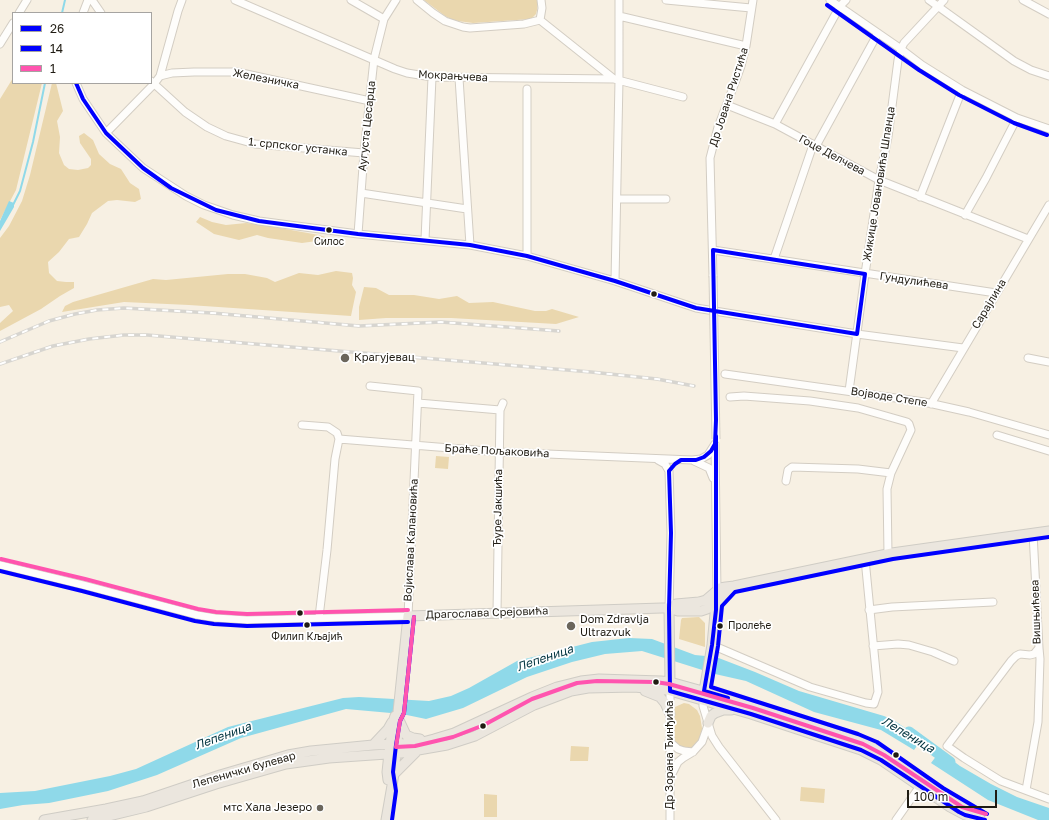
<!DOCTYPE html>
<meta charset="utf-8">
<style>
body{margin:0}
#map{position:relative;width:1049px;height:820px;overflow:hidden;background:#f7f0e3;font-family:"Golos Text",sans-serif}
canvas{display:block}
.legend{position:absolute;left:12px;top:12px;width:140px;height:72px;box-sizing:border-box;background:#fff;border:1px solid #a6a4a1;margin:0;padding:5px 7px;list-style:none;font-size:12px;color:#201c13}
.legend li{display:flex;align-items:center;gap:8px;height:20px}
.legend b{width:20px;border:1px solid #a6a4a1}
.scale{position:absolute;left:907px;top:790px;width:90px;height:18px;box-sizing:border-box;border:2px solid #201c13;border-top:0;padding-left:5px;font-size:12px;line-height:14px;white-space:nowrap;color:#201c13;-webkit-text-stroke:3px #fff;paint-order:stroke}
</style>
<div id="map">
<canvas width="1049" height="820"></canvas>
<ul class="legend">
<li><b style="height:5px;background:#00f"></b>26</li>
<li><b style="height:5px;background:#00f"></b>14</li>
<li><b style="height:5px;background:#ff54af"></b>1</li>
</ul>
<div class="scale">100 m</div>
</div>
<script>
const g = document.querySelector('canvas').getContext('2d');
g.lineJoin = 'round';
function fill(path, color) { g.fillStyle = color; g.fill(path, 'evenodd'); }
const poly = rows => new Path2D(rows.map(r => 'M' + r).join(''));
function strokePath(path, color, width, dash) { g.strokeStyle = color; g.lineWidth = width; g.lineCap = dash ? 'butt' : 'round'; g.setLineDash(dash || []); g.stroke(path); }
function write(font, color, halo, rows, align = 'center') {
  g.font = font + ' "Golos Text",sans-serif'; g.lineWidth = 3.5; g.setLineDash([]); g.textBaseline = 'middle'; g.strokeStyle = halo; g.fillStyle = color; for (const [text, x, y, turn = 0] of rows) {
    g.save(); g.translate(x, y); g.rotate((+turn || 0) * Math.PI / 180); g.textAlign = isNaN(turn) ? turn : align; if (halo) g.strokeText(text, 0, 0); g.fillText(text, 0, 0); g.restore();
  }
}
fill(poly([
 [424,0,538,0,537,10,536,14,531,19,473,23,458,21,451,19,445,16],
 [13,78,13,83,42,83,16,190,0,220,0,99],
 [52,83,56,83,63,111,57,121,60,137,59,153,64,165,69,169,78,170,88,168,91,165,91,159,80,143,79,136,84,133,93,140,99,154,110,164,121,169,130,183,139,189,141,199,135,202,117,200,108,201,92,213,87,224,79,237,69,239,59,252,48,262,49,273,57,281,66,282,74,282,74,288,60,296,41,309,0,331,0,323,13,311,9,305,0,307,0,238,9,226,22,201,30,175],
 [200,217,212,222,226,225,246,223,263,225,319,235,331,239,302,243,268,238,257,235,239,240,214,234,196,222],
 [336,271,352,273,353,278,352,285,356,292,351,316,189,305,124,302,62,312,65,306,73,302,153,279,166,280,228,274,245,274,267,278,275,282,299,273,318,275],
 [364,287,376,288,389,295,414,295,439,299,457,296,469,303,493,302,535,311,546,311,552,309,579,317,556,324,451,318,386,318,359,320,359,307],
 [436,456,449,457,448,469,435,468],
 [699,617,705,623,705,647,679,639,681,620,682,618],
 [684,703,689,704,697,710,700,716,702,728,702,734,698,744,690,749,677,746,675,741,673,727,674,710,675,707],
 [571,746,589,747,588,761,570,761],
 [801,787,825,789,824,803,800,801],
 [484,794,497,795,497,817,484,817]
]), '#ead7ae');
fill(poly([
 [9,201,14,203,14,207,0,231,0,221],
 [629,638,652,639,695,655,716,657,755,672,799,691,884,716,893,720,922,739,914,750,881,730,814,712,746,681,715,674,642,651,605,654,572,662,527,677,463,708,426,719,402,714,346,709,241,738,157,775,108,791,49,803,23,805,0,809,0,793,35,791,110,776,136,769,228,727,343,698,359,697,429,701,451,696,469,688,517,661,592,642],
 [940,751,960,766,991,784,1017,797,1049,808,1049,820,1038,820,988,800,931,763]
]), '#8fd9e9');
strokePath(poly([
 [62,13,65,0],
 [13,205,20,191,33,142,45,83]
]), '#8fd9e9', 2);
strokePath(poly([
 [909,732,950,762]
]), '#8fd9e9', 11);
const minor = poly([
 [92,0,101,13],
 [235,0,395,69,407,73,432,77,614,79,683,97],
 [351,0,384,19],
 [417,0,433,13,445,21,463,27,470,28,524,24,540,20],
 [541,0,542,8,540,20,614,79],
 [666,0,751,8],
 [830,0,901,49,922,65,962,90,1017,118,1049,129],
 [929,0,1014,61,1031,70,1049,76],
 [1023,0,1049,14],
 [19,13,27,0],
 [83,13,88,0],
 [619,16,746,46],
 [0,44,13,23],
 [160,76,172,73,194,72,237,72,370,101],
 [459,78,470,245],
 [151,81,185,112,207,127,226,136,255,144,364,153],
 [76,83,83,99,106,133,143,168,186,196,204,205,233,215,259,221,358,234,470,245,527,256,615,281,696,308,857,334,963,348],
 [527,89,527,256],
 [727,105,775,124,879,180,1028,239],
 [775,124,840,6,846,0],
 [106,133,154,84,160,76,178,11,182,0],
 [816,146,878,33],
 [361,193,467,209],
 [920,197,962,90],
 [617,199,666,199],
 [965,215,986,178,1017,118],
 [358,234,364,153,374,59,384,19,396,0],
 [425,240,432,77],
 [713,250,996,293],
 [774,259,813,145],
 [713,276,710,158,718,127,736,80,741,66,746,46,753,0],
 [615,281,619,80,619,0],
 [1028,358,1049,362],
 [725,374,924,402,969,412,1049,435],
 [849,391,865,274,879,180,888,137,898,60,901,49,904,43,944,0],
 [730,397,744,396,810,401,858,408,907,422,909,424,911,430,891,473,887,489,888,554],
 [418,403,500,410],
 [931,404,1049,205],
 [302,425,328,427,337,433,339,439],
 [997,435,1049,451],
 [339,439,499,452,692,460,701,459,708,455,715,444],
 [715,445,717,593],
 [658,460,665,464,669,471,671,533,669,608],
 [694,461,709,468,713,478],
 [786,481,788,470,792,467,858,469,891,473],
 [1033,533,1039,648,1034,654,1030,655,1020,654,1016,656,1011,661,947,746,964,758,1001,781,1049,799],
 [0,565,83,585,197,615,215,618,247,620,408,616,418,391,370,386],
 [869,610,892,607,993,602],
 [497,613,500,410,503,403],
 [319,617,327,550,335,459,339,439],
 [712,645,810,687,866,703,874,704,878,692,865,559],
 [873,646,898,644,909,645,933,652,954,661],
 [670,686,670,820],
 [703,695,703,706,712,736,719,747,776,820],
 [669,741,678,749,684,751,693,752],
 [671,776,678,762,683,758,693,752,702,742,708,725],
 [1026,790,1038,722,1040,659,1039,648],
 [896,820,920,786]
]);
const major = poly([
 [669,608,676,604,699,602,706,600,720,588,726,587,734,586,892,553,1049,531],
 [669,608,670,682],
 [645,691,660,697,665,703,670,714],
 [704,691,712,645,716,603],
 [400,722,406,735,413,738,420,739],
 [708,723,711,716,715,713,723,710,731,710],
 [373,745,388,729,392,722],
 [394,774,416,752],
 [388,780,387,772,390,744,394,719,395,716],
 [44,820,106,809,143,801,220,775,288,755,311,751,373,745,419,743,434,739,454,733,532,697,557,687,581,681,599,679,661,681,670,682,735,700,866,744,888,756,940,793,980,818],
 [92,820,146,807,216,784,286,764,329,758,401,753,447,745,475,736,534,705,571,691,588,688,634,687,667,690,751,714,861,750,881,760,950,807,965,815,976,818],
 [386,820,394,774,399,721,398,712,408,616,662,608,669,608,678,611,701,611,707,609,716,603,732,587]
]);
strokePath(minor, '#d3cdc3', 9);
strokePath(major, '#cfccc5', 11);
strokePath(minor, '#fefdfb', 7);
strokePath(major, '#ebe6de', 9);
const rail = poly([
 [0,342,49,321,75,314,97,310,124,308,212,313,359,326,441,322,559,331],
 [0,364,53,346,89,339,124,335,147,335,591,372,657,379,694,386]
]);
strokePath(rail, '#d7d5d0', 3.5);
strokePath(rail, '#fff', 2, [6]);
const minorBridge = poly([
 [713,276,716,439]
]);
strokePath(minorBridge, '#d3cdc3', 9, []);
strokePath(minorBridge, '#fefdfb', 7);
strokePath(poly([
 [76,83,83,99,106,133,143,168,171,188,216,210,259,221,358,234,470,245,527,256,615,281,696,308,857,334],
 [713,250,716,420,715,444,711,451,704,457,696,460,681,460,675,464,669,471,671,533,669,608,670,691,751,714,861,750,881,760,959,812,965,815,985,820],
 [713,250,865,274],
 [857,334,865,274],
 [716,436,716,610,712,645,704,691,728,698]
]), '#00f', 4);
strokePath(poly([
 [827,5,919,70,959,95,1014,123,1047,135],
 [0,571,82,591,195,621,214,624,247,626,408,622],
 [987,814,943,788,877,742,858,734,711,687,718,646,722,606,735,592,893,559,1049,537],
 [392,820,396,791,393,772,396,745,400,721,404,713,414,617]
]), '#00f', 4);
strokePath(poly([
 [1,559,85,579,198,609,216,612,247,614,408,610],
 [414,617,404,713,400,721,396,747,415,746,453,737,484,725,532,699,577,683,597,681,655,682,669,684,753,708,863,744,884,755,962,807,986,814]
]), '#ff54af', 4);
for (const [x, y, r, color] of [
 [329,230,3.5,"#201c13"],
 [654,294,3.5,"#201c13"],
 [345,358,5,"#6b665c"],
 [300,613,3.5,"#201c13"],
 [307,625,3.5,"#201c13"],
 [571,626,5,"#6b665c"],
 [720,626,3.5,"#201c13"],
 [656,682,3.5,"#201c13"],
 [483,726,3.5,"#201c13"],
 [896,755,3.5,"#201c13"],
 [320,808,4,"#6b665c"]
]) { const dot = new Path2D(); dot.arc(x, y, r, 0, 2 * Math.PI); g.fillStyle = color; g.fill(dot); strokePath(dot, '#fff', 1.5); }
write('10px', '#201c13', '#fff', [
 ["Силос",329,242],
 ["Пролеће",728,626,"left"],
 ["Филип Кљајић",307,637]
]);
write('11px', '#201c13', '#fff', [
 ["Мокрањчева",453,76,3],
 ["Железничка",266,79,11],
 ["Др Јована Ристића",729,97,-72],
 ["Аугуста Цесарца",367,126,-84],
 ["1. српског устанка",298,147,6],
 ["Гоце Делчева",832,155,28],
 ["Жикице Јовановића Шпанца",879,184,-81],
 ["Гундулићева",914,281,8],
 ["Сарајлина",989,304,-59],
 ["Војводе Степе",889,397,9],
 ["Браће Пољаковића",497,451,3],
 ["Ђуре Јакшића",498,508,-89],
 ["Војислава Калановића",411,540,-87],
 ["Вишњићева",1036,612,-92],
 ["Драгослава Срејовића",487,613,-2],
 ["Др Зорана Ђинђића",670,755,-90],
 ["Лепенички булевар",244,770,-16]
]);
write('11px', '#201c13', '#fff', [
 ["Крагујевац",354,358],
 ["Dom Zdravlja",580,620],
 ["Ultrazvuk",580,633],
 ["мтс Хала Језеро",312,808,"right"]
], 'left');
write('italic 12px', '#00333f', '#fff', [
 ["Лепеница",545,658,-19],
 ["Лепеница",908,735,31],
 ["Лепеница",223,736,-20]
]);
</script>
